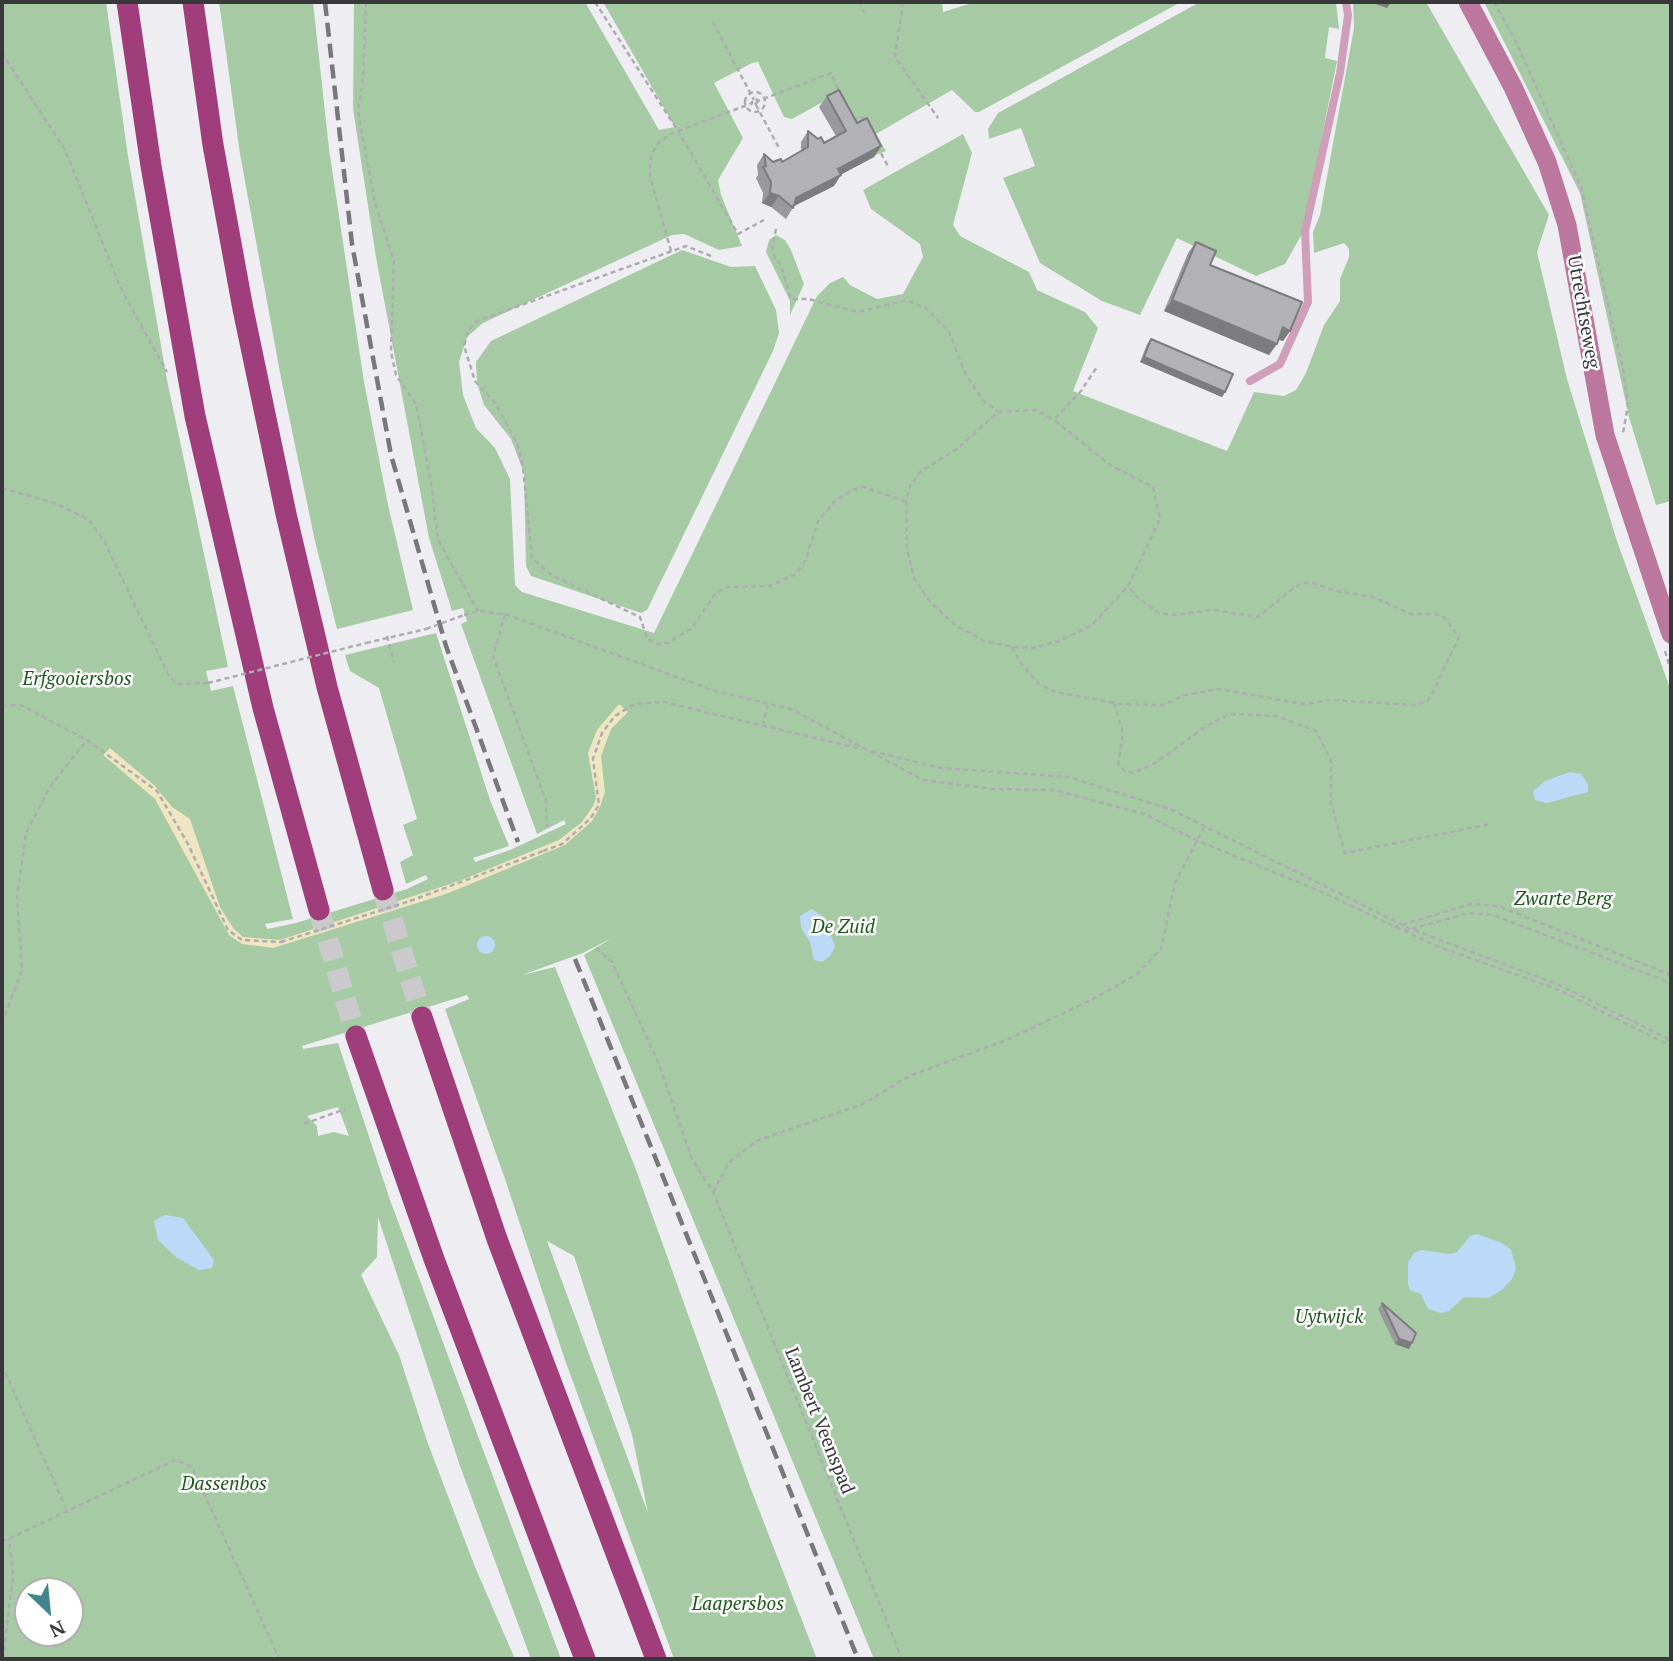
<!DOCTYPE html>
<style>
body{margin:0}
#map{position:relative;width:1673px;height:1661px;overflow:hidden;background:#eeeef2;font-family:"PT Serif",serif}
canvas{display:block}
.frame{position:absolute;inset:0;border:4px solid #38383a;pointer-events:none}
.north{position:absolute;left:14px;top:1577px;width:70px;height:70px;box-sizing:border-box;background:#fff;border:2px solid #afafb0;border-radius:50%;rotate:154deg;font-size:19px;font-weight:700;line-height:28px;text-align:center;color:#38383a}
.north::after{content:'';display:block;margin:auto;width:24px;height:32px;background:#3f878c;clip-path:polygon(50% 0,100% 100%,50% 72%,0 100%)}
</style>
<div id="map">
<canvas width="1673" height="1661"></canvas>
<div class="frame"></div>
<div class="north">N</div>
</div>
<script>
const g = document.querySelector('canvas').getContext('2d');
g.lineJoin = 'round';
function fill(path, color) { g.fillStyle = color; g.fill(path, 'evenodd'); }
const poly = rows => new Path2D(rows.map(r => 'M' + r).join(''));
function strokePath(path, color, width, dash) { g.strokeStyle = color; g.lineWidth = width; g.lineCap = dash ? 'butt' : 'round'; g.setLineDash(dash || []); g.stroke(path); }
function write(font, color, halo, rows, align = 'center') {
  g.font = font + ' "PT Serif",serif'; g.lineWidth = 5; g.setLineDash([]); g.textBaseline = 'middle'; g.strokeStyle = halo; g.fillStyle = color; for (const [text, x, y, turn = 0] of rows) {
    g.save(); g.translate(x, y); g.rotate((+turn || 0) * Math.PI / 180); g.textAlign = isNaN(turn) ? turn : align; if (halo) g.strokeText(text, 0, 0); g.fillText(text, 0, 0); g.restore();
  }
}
fill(poly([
 [2,2,106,2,128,156,167,380,228,667,206,671,211,691,233,686,293,919,265,924,267,929,296,923,407,889,428,879,426,875,406,884,400,862,413,855,403,825,417,819,379,688,350,671,345,655,436,633,490,800,509,846,473,858,475,862,510,850,566,824,564,820,537,834,461,624,467,621,463,608,452,611,429,538,376,257,353,109,354,2,585,2,659,130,675,127,603,2,942,2,943,12,975,2,1181,2,979,112,975,112,952,90,876,134,886,151,876,155,860,128,830,98,792,119,784,117,758,62,752,63,714,83,743,138,718,180,721,195,742,246,719,250,684,234,672,235,483,323,467,337,459,362,463,395,476,428,495,448,510,479,515,585,522,592,654,633,817,296,830,283,843,277,850,285,877,299,903,294,923,257,920,244,871,209,863,190,963,134,972,153,953,225,960,236,1029,272,1037,290,1085,312,1098,328,1073,391,1227,451,1254,392,1284,396,1296,390,1306,373,1324,325,1340,301,1340,279,1349,257,1349,249,1344,243,1314,253,1313,232,1320,215,1354,28,1353,2,1426,2,1549,215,1537,252,1567,379,1617,541,1671,691,1671,1659,874,1659,584,955,612,938,583,953,522,975,555,967,635,1167,749,1484,817,1659,674,1659,565,1360,505,1179,445,1009,469,999,467,995,302,1046,303,1049,338,1043,390,1200,561,1659,531,1659,460,1466,378,1217,377,1257,361,1275,399,1355,427,1441,475,1567,515,1659,2,1659],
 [338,1107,349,1136,334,1132,318,1136,317,1126,307,1116],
 [547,1241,574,1256,632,1435,648,1513],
 [28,1591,70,1591,70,1633,28,1633],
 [219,2,313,2,329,149,364,382,388,505,413,610,337,629,315,541,281,378,240,154],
 [1200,2,1336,2,1339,29,1329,27,1325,58,1337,61,1303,232,1285,264,1256,276,1177,238,1140,315,1102,301,1040,263,1003,178,1035,166,1021,128,989,139,988,129,998,113],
 [1484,2,1671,2,1671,501,1656,505,1629,417,1580,193],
 [776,235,785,240,791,250,804,284,790,315,790,301,766,252,769,240],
 [682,250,731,267,755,266,776,310,779,333,773,351,647,610,641,613,531,576,526,566,524,473,511,439,484,405,477,383,476,362,491,341]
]), '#a6cba4');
fill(poly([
 [619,704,628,712,611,729,601,756,605,792,600,807,592,821,565,845,446,894,273,948,242,944,229,935,155,799,103,755,110,748,155,786,172,807,190,819,220,907,233,928,243,937,280,940,459,881,559,840,582,822,593,806,596,798,588,753,597,730]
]), '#efe5c0');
fill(poly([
 [1570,772,1581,774,1588,784,1588,792,1547,803,1535,800,1533,791,1545,781],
 [812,909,825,918,835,947,830,956,822,962,814,960,810,942,801,928,800,916],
 '477 945a9 9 0 1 1 18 0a9 9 0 1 1-18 0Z',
 [165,1215,183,1218,214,1260,212,1268,199,1270,177,1258,158,1240,154,1221],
 [1477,1234,1502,1243,1511,1250,1516,1268,1512,1279,1503,1289,1488,1298,1464,1297,1449,1311,1441,1313,1428,1309,1421,1294,1410,1290,1408,1284,1408,1262,1414,1253,1421,1250,1450,1254,1457,1252,1470,1236]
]), '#bcdaf8');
strokePath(poly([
 [383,890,422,1017],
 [319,910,356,1036]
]), '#cacacd', 21, [21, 10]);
strokePath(poly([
 [366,2,363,78,358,112,375,203,394,261,391,352,396,375,416,404,431,482,438,540,478,611],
 [595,2,678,131,738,234,764,220],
 [859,2,864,13],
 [903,2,895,57,938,118],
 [1494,2,1517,44,1581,187,1623,369,1628,405,1623,433],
 [713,22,754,100],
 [2,53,65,150,122,291,167,372],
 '745 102a10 10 0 1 1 20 0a10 10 0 1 1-20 0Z',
 [758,101,754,106,751,103,756,99,758,101,831,73,840,93],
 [756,105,779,148],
 [854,120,861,116,864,122],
 [877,146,889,168],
 [776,229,772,247,775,258,781,265,791,299,808,299,858,312,906,300,926,308,949,332,966,375,983,400,998,412],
 [671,251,650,176,650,161,656,145,670,134,750,104],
 [711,256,686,246,477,321,468,331,464,346,475,381,496,404,518,445,523,467,532,558,553,576,640,617,647,638,658,644,668,643,692,628,716,593,727,587,770,586,796,574,805,561,818,521,836,500,852,490,863,487,906,501,910,486,921,471,957,449,998,412,1037,410,1054,420],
 [2,488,54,503,88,519,104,541,169,676,177,684,208,683],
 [906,501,907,549,914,578,931,603,954,624,984,641,1012,647,1034,648,1059,641,1091,626,1128,586,1160,519,1153,487,1110,465,1054,420,1081,391,1097,367],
 [505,614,493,656,546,801,547,827],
 [464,615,478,611,505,614,715,691,791,709,923,780,993,789,1054,790,1144,814,1196,840,1322,892,1434,945,1559,990,1671,1046],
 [387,636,394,662],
 [366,643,426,629],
 [1012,647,1019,661,1039,684,1055,692,1122,704,1163,705,1185,695,1219,689,1303,704,1331,700,1415,705,1427,701,1432,694,1459,637,1445,618,1435,614,1411,614,1373,597,1337,591,1313,583,1302,583,1291,590,1258,617,1213,610,1171,615,1159,613,1136,596,1128,586],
 [1665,651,1671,671],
 [1114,703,1123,733,1118,764,1125,771,1134,773,1155,763,1208,725,1230,714,1276,716,1316,731,1331,760,1331,803,1345,853,1491,824],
 [2,706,21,705,87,740,157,791,188,844,228,930,242,940,281,942],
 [763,726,768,703],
 [872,751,941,768,1069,777,1172,810,1411,929,1557,984,1671,1040],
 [543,851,562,844,590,819,599,805,593,759,602,733,615,716,634,704,663,702,862,749],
 [410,901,514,862],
 [1394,927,1471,904,1498,906,1671,975],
 [1404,931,1469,913,1493,915,1671,983],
 [596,948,612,962,659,1064,692,1159,713,1192,902,1659],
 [2,1023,22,970,17,896,26,833,50,787,87,740],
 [304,1124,345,1109],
 [713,1192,729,1163,756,1141,863,1104,909,1076,1009,1039,1097,997,1137,974,1161,949,1175,883,1204,827],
 [2,1365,68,1513],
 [2,1542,175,1460,192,1467,278,1656,276,1659],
 [3,1659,13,1576,9,1539]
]), '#adadb1', 2.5, [5, 3.5]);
strokePath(poly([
 [1250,381,1280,364,1308,302,1305,231,1340,73,1348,15,1346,2]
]), '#cf9fb9', 8);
strokePath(poly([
 [1468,2,1513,87,1547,162,1567,225,1605,435,1671,634]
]), '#bc779e', 19);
strokePath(poly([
 [127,2,151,166,195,416,263,708,319,910],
 [193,2,213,145,243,309,286,514,327,687,383,890],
 [422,1017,497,1239,656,1659],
 [356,1036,434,1259,585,1659]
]), '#9f3e7a', 21);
strokePath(poly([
 [325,2,352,244,391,455,446,646,518,842],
 [575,959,858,1659]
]), '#78787a', 4.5, [14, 7]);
strokePath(poly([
 [426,629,464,615],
 [208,683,366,643],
 [514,862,543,851],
 [281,942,410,901]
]), '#adadb1', 2.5, [5, 3.5]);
fill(poly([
 [827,96,881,146,874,157,841,174,834,186,794,206,786,219,771,207,762,203,763,193,756,178,758,175,757,165,764,154,773,162,782,162,801,151,801,142,808,131,824,143,836,136,819,107],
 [1196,242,1210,265,1290,331,1283,341,1278,340,1269,355,1164,311,1188,253],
 [1151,339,1225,392,1222,397,1140,362,1147,344],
 [1382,1303,1409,1349,1395,1344,1378,1309]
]), '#98989d');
fill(poly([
 [1370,2,1391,2,1387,8],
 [881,146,874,157,831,180,838,169],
 [841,175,834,186,792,207,796,198],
 [770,193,779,196,771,207,762,203],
 [1172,300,1277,344,1269,355,1164,311],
 [1283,327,1290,331,1283,341,1275,338],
 [1144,357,1225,392,1222,397,1140,362],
 [1399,1339,1412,1343,1409,1349,1395,1344]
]), '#7c7c7f');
const building = poly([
 [839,90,857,123,867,118,881,146,838,169,841,175,796,198,793,208,779,196,770,193,771,182,763,167,766,166,764,154,773,162,781,159,782,162,808,147,808,131,818,139,821,137,824,143,846,131,827,96,839,90],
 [1196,242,1216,251,1210,265,1302,302,1290,331,1283,327,1277,344,1172,300,1196,242],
 [1151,339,1233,374,1225,392,1144,357,1151,339],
 [1382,1303,1416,1333,1412,1343,1399,1339,1382,1303]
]);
fill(building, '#b1b1b6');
strokePath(building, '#7c7c7f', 2);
write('19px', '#38383a', '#fff', [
 ["Utrechtseweg",1583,312,80],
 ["Lambert Veenspad",819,1421,68]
]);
write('italic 19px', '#195a19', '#fff', [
 ["Erfgooiersbos",77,680],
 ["Zwarte Berg",1563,900],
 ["De Zuid",843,928],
 ["Uytwijck",1329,1318],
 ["Dassenbos",224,1485],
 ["Laapersbos",738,1605]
]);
</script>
